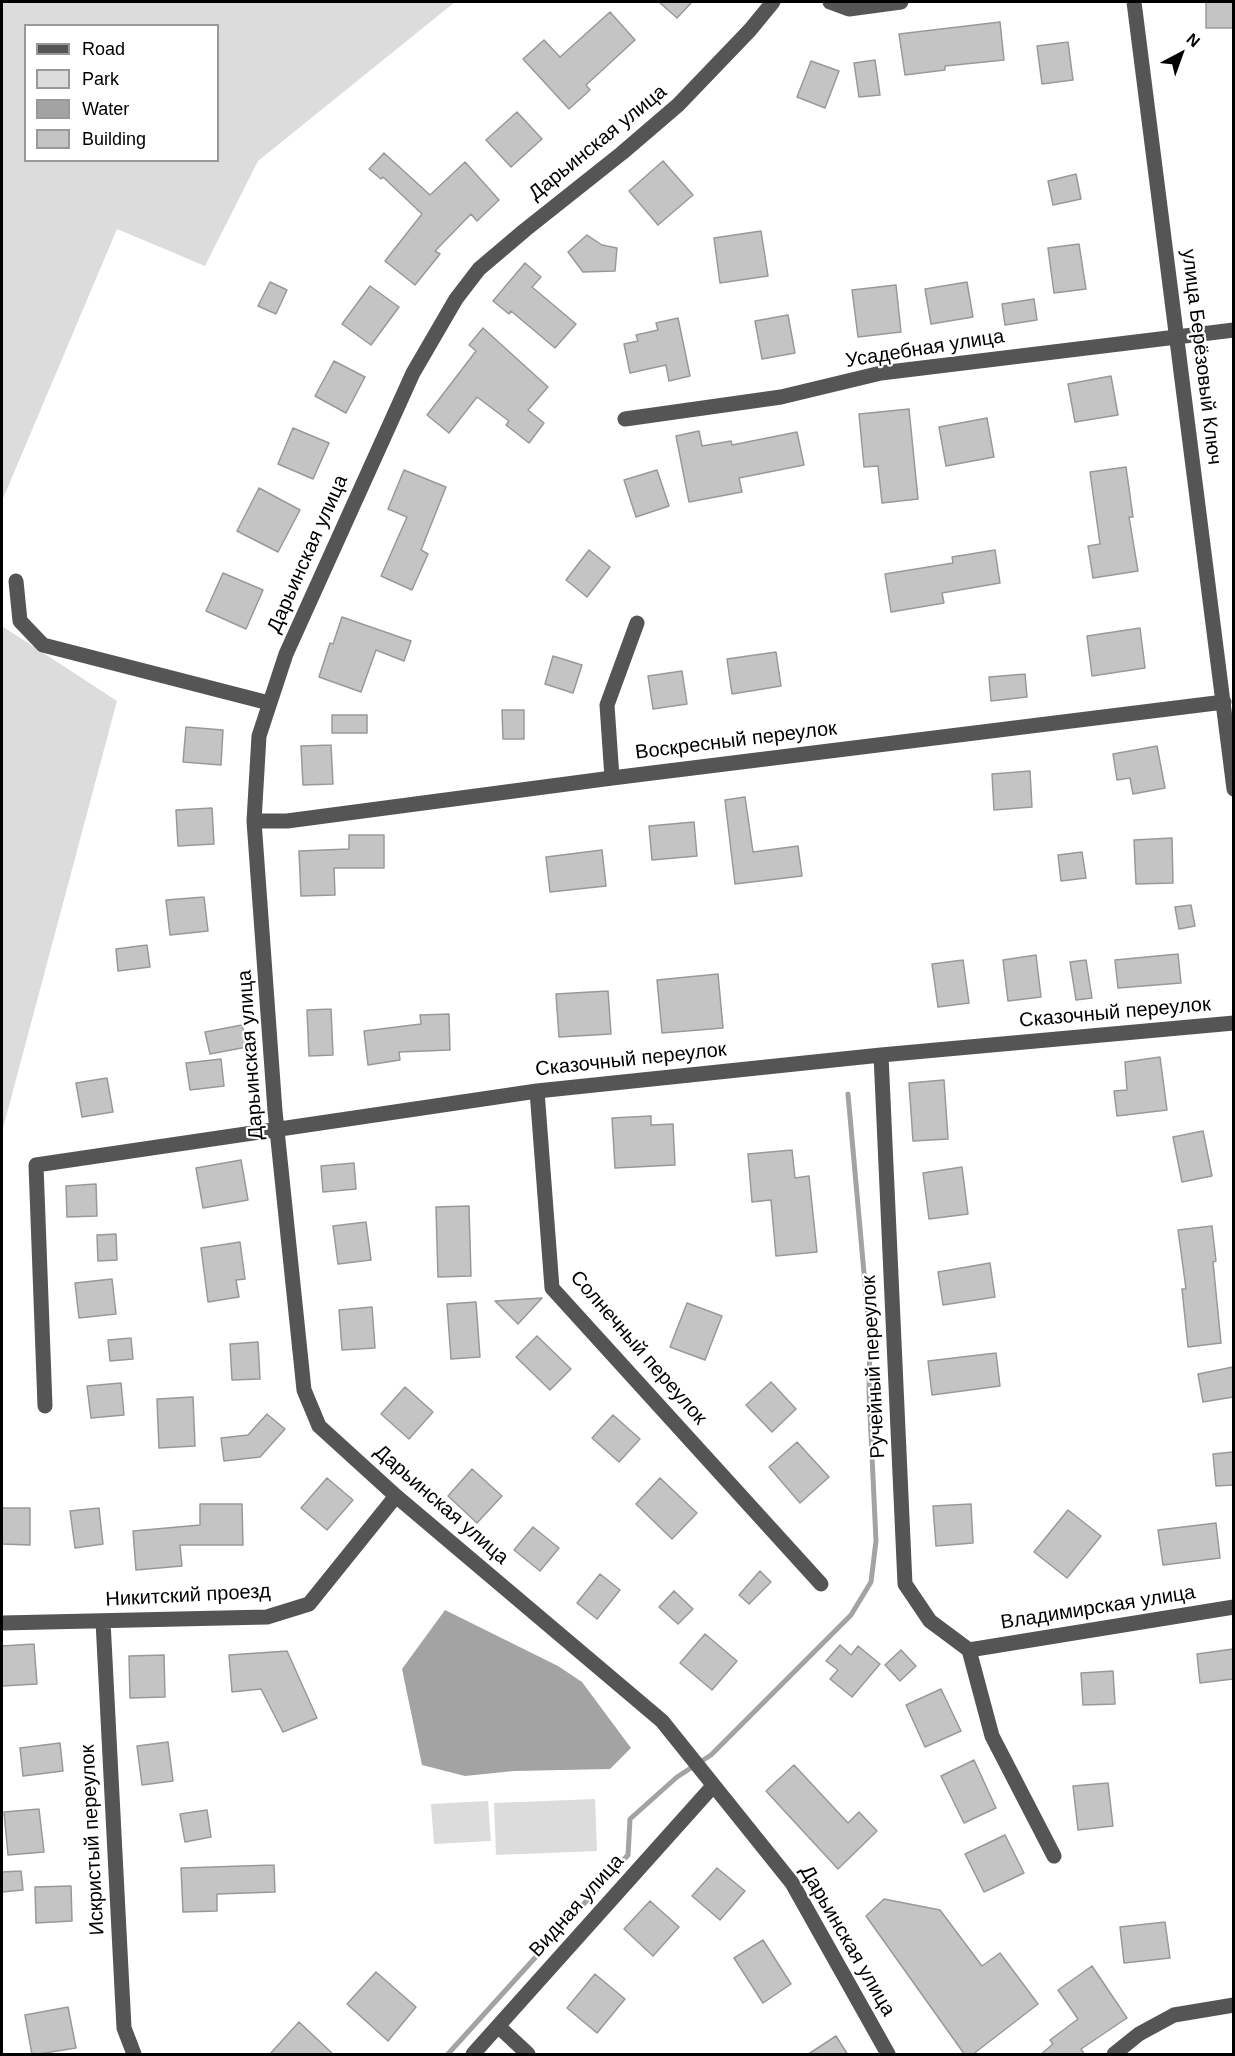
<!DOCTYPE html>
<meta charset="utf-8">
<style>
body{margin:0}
#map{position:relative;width:1235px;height:2056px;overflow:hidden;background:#fff;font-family:Arial,sans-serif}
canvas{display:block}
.frame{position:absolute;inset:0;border:3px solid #000;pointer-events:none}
.legend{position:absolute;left:24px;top:24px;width:195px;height:138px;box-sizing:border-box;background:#fff;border:2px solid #999;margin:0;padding:8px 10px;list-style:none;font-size:18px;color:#000}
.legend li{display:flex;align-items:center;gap:12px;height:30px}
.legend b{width:30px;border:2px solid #999}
.north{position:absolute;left:1151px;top:24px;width:60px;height:60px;-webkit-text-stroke:4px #fff;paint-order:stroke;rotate:41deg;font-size:16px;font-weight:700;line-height:24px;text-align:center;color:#000}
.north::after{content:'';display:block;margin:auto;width:21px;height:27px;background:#000;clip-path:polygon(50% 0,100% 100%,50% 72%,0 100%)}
</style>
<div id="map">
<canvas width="1235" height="2056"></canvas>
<div class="frame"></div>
<ul class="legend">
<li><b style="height:8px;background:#555"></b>Road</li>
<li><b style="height:16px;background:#dcdcdc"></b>Park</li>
<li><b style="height:16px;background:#a3a3a3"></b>Water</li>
<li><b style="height:16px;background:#c4c4c4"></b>Building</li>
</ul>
<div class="north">N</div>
</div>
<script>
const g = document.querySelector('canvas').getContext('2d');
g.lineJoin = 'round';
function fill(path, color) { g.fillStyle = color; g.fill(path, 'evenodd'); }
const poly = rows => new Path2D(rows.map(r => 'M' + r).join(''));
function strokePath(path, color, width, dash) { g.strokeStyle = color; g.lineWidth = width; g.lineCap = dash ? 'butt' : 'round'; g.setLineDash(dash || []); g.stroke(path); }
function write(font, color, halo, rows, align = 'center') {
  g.font = font + ' Arial,sans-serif'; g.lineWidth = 4.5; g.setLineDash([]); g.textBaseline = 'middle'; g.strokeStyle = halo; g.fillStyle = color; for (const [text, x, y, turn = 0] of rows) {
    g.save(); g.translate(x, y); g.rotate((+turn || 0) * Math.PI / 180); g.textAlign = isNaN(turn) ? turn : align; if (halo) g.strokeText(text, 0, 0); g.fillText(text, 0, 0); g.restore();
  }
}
fill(poly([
 [2,2,455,2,258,161,205,266,117,229,2,501],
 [26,26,218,26,218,160,26,160],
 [2,626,117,701,2,1132],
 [595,1799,597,1851,496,1855,494,1803],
 [488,1801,491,1841,434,1844,431,1804]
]), '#dcdcdc');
fill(poly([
 [445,1610,558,1666,582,1682,631,1748,610,1769,514,1771,465,1776,422,1765,402,1669]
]), '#a3a3a3');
strokePath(poly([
 [448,2054,628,1855,630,1819,677,1777,711,1755,851,1615,871,1582,876,1541,869,1392,870,1340,848,1094]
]), '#a3a3a3', 5);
const building = poly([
 [659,2,692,2,677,18,659,2],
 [1206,2,1233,2,1233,28,1206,28,1206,2],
 [610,12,635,40,586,85,590,90,569,109,523,59,544,40,560,57,610,12],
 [1000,22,1004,60,945,66,945,70,905,75,899,34,1000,22],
 [1068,42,1073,80,1042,84,1037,46,1068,42],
 [875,60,880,95,859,97,854,63,875,60],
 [811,61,839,71,825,108,797,97,811,61],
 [517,112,542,139,511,167,486,140,517,112],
 [384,153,430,195,465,162,499,200,477,221,471,214,435,251,440,254,415,285,385,261,422,214,383,177,381,179,369,169,384,153],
 [663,161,693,195,658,225,629,191,663,161],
 [1076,174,1081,199,1053,205,1048,181,1076,174],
 [761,231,768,276,720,283,714,238,761,231],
 [587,235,602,245,617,248,615,271,583,272,568,252,587,235],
 [1079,244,1086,289,1054,293,1048,248,1079,244],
 [525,263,541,277,532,287,576,324,555,348,511,311,509,314,493,301,525,263],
 [270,282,287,290,276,314,258,306,270,282],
 [967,282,973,317,931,324,925,289,967,282],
 [896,285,901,332,858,337,852,290,896,285],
 [370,286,399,307,371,345,342,324,370,286],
 [1034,299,1037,320,1005,325,1002,304,1034,299],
 [788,315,795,353,762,359,755,321,788,315],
 [678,318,690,376,669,381,666,365,630,373,624,344,638,341,636,335,658,330,656,323,678,318],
 [483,328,548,387,528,410,544,423,529,443,506,425,509,421,477,397,449,433,427,415,476,351,469,345,483,328],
 [334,361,365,377,346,413,315,396,334,361],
 [1111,376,1118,415,1075,422,1068,384,1111,376],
 [909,409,918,499,882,503,878,466,864,467,859,414,909,409],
 [987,418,994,457,946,466,939,427,987,418],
 [293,428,329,443,313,479,278,464,293,428],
 [699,431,702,446,731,441,732,445,797,432,804,465,739,478,742,492,689,502,676,436,699,431],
 [1126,467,1133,517,1129,517,1138,571,1093,578,1088,546,1100,544,1090,472,1126,467],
 [404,470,446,487,421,550,428,554,412,590,381,576,407,517,388,509,404,470],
 [657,470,669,506,636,517,624,480,657,470],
 [259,488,300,510,278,552,237,531,259,488],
 [589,550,610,567,587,597,566,580,589,550],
 [995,550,1000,583,942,593,944,603,891,612,885,574,953,563,952,557,995,550],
 [223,573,263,590,246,629,206,611,223,573],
 [342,617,411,641,404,661,376,650,361,692,319,677,330,643,333,644,342,617],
 [1140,628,1145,668,1092,676,1087,636,1140,628],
 [776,652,781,686,732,694,727,659,776,652],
 [553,656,582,665,573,693,545,684,553,656],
 [682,671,687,704,653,709,648,676,682,671],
 [1025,674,1027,697,991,701,989,677,1025,674],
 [502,710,524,710,524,739,503,739,502,710],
 [332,715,367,715,367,733,332,733,332,715],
 [186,727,223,730,221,765,183,762,186,727],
 [331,745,333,784,303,785,301,746,331,745],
 [1157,746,1165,788,1133,794,1130,778,1117,780,1113,754,1157,746],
 [1030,771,1032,807,994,810,992,774,1030,771],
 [745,797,753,852,798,846,802,876,735,884,725,800,745,797],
 [212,808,214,844,178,846,176,810,212,808],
 [694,822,697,856,652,860,649,826,694,822],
 [349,835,384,835,384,868,334,868,335,895,301,896,299,851,349,849,349,835],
 [1172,838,1173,883,1136,884,1134,840,1172,838],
 [602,850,606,886,550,892,546,857,602,850],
 [1082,852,1086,878,1061,881,1058,855,1082,852],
 [204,897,208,931,170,935,166,900,204,897],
 [1191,905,1195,926,1179,929,1175,907,1191,905],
 [147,945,150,967,118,971,116,949,147,945],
 [1178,954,1181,983,1118,988,1115,960,1178,954],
 [1036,955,1041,997,1008,1001,1003,960,1036,955],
 [963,960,969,1003,938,1007,932,964,963,960],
 [1086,960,1092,998,1076,1000,1070,962,1086,960],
 [718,974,723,1028,662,1033,657,980,718,974],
 [608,991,611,1034,559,1037,556,994,608,991],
 [331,1009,333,1055,309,1056,307,1010,331,1009],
 [449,1014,450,1050,399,1052,400,1060,368,1065,364,1031,421,1024,420,1015,449,1014],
 [242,1025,247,1047,210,1054,205,1032,242,1025],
 [1160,1057,1167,1110,1117,1116,1114,1091,1127,1090,1125,1062,1160,1057],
 [221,1059,224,1086,190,1090,186,1063,221,1059],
 [107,1078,113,1112,82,1117,76,1083,107,1078],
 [944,1080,948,1139,913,1141,909,1083,944,1080],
 [651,1116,651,1125,673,1124,675,1165,615,1168,612,1118,651,1116],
 [1203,1131,1212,1176,1182,1182,1173,1137,1203,1131],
 [792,1150,795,1178,809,1176,817,1252,776,1256,771,1200,752,1202,748,1154,792,1150],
 [241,1160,248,1200,203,1208,196,1168,241,1160],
 [354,1163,356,1189,323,1192,321,1166,354,1163],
 [962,1167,968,1214,929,1219,923,1173,962,1167],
 [96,1184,97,1216,67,1217,66,1186,96,1184],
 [469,1206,471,1276,438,1277,436,1207,469,1206],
 [366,1222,371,1260,338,1264,333,1226,366,1222],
 [1212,1226,1216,1261,1213,1262,1221,1343,1188,1347,1182,1289,1186,1289,1178,1230,1212,1226],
 [116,1234,117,1260,98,1261,97,1235,116,1234],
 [240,1242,245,1279,236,1280,239,1297,208,1302,201,1248,240,1242],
 [990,1263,995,1297,943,1305,938,1272,990,1263],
 [112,1279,116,1314,79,1318,75,1283,112,1279],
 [542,1298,518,1324,495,1301,542,1298],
 [476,1302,480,1357,451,1359,447,1304,476,1302],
 [687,1303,722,1316,705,1360,670,1347,687,1303],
 [372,1307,375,1348,342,1350,339,1310,372,1307],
 [537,1336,571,1369,550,1390,516,1357,537,1336],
 [131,1338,133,1359,110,1361,108,1340,131,1338],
 [258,1342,260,1379,232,1380,230,1344,258,1342],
 [996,1353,1000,1386,932,1395,928,1361,996,1353],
 [1233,1367,1233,1397,1203,1402,1198,1374,1233,1367],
 [771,1382,796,1409,772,1432,746,1405,771,1382],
 [121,1383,124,1415,91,1418,87,1386,121,1383],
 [405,1387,433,1412,409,1439,381,1414,405,1387],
 [193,1397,195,1446,159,1448,157,1399,193,1397],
 [267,1414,285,1429,260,1457,224,1461,221,1438,248,1435,267,1414],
 [613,1415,640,1439,619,1462,592,1438,613,1415],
 [797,1442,829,1477,800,1503,769,1467,797,1442],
 [1233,1452,1233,1485,1216,1486,1213,1454,1233,1452],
 [472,1469,502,1496,477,1523,448,1496,472,1469],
 [327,1478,353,1500,327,1530,301,1508,327,1478],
 [660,1478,697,1513,672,1539,636,1504,660,1478],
 [200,1504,242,1504,243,1545,180,1545,182,1566,136,1570,133,1531,200,1525,200,1504],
 [971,1504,973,1543,936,1546,933,1506,971,1504],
 [2,1508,30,1508,30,1545,2,1544,2,1508],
 [99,1508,103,1544,75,1548,70,1511,99,1508],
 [1068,1510,1101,1536,1067,1578,1034,1552,1068,1510],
 [1216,1523,1220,1558,1163,1565,1158,1530,1216,1523],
 [533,1527,559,1548,540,1571,514,1550,533,1527],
 [760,1571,771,1582,749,1604,739,1595,760,1571],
 [600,1574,620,1590,597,1619,577,1603,600,1574],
 [674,1591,693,1609,678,1624,659,1607,674,1591],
 [705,1634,737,1661,712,1690,680,1663,705,1634],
 [34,1644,37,1684,2,1686,2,1646,34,1644],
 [840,1645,851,1655,858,1646,880,1664,852,1697,830,1679,838,1670,826,1661,840,1645],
 [1233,1649,1233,1679,1200,1683,1197,1654,1233,1649],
 [901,1650,916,1666,900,1681,885,1665,901,1650],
 [287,1651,317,1718,283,1732,261,1689,232,1692,229,1655,287,1651],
 [164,1655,165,1697,130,1698,129,1656,164,1655],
 [1113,1671,1115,1704,1083,1705,1081,1673,1113,1671],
 [941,1689,961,1731,925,1747,906,1705,941,1689],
 [168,1742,173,1781,142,1785,137,1746,168,1742],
 [60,1743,63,1771,23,1776,20,1748,60,1743],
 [974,1760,996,1808,964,1823,941,1776,974,1760],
 [794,1765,848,1823,859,1812,877,1831,838,1869,766,1791,794,1765],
 [1108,1783,1113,1826,1078,1830,1073,1786,1108,1783],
 [39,1809,44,1852,8,1855,4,1812,39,1809],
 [207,1810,211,1837,185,1842,180,1814,207,1810],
 [1005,1835,1024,1873,984,1892,965,1854,1005,1835],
 [274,1865,275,1892,217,1894,217,1911,183,1912,181,1868,274,1865],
 [717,1868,745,1891,720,1920,692,1896,717,1868],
 [21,1871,23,1890,2,1892,2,1872,21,1871],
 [71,1886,72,1921,36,1923,35,1887,71,1886],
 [884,1899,940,1910,982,1966,1000,1953,1038,2004,972,2055,965,2055,866,1916,884,1899],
 [650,1901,679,1927,653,1956,624,1929,650,1901],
 [1165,1922,1170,1958,1124,1963,1120,1927,1165,1922],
 [763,1940,791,1984,763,2003,734,1958,763,1940],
 [1092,1966,1127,2018,1081,2049,1085,2055,1040,2055,1053,2044,1050,2040,1078,2019,1058,1990,1092,1966],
 [376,1972,416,2007,388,2041,347,2004,376,1972],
 [595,1974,625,1999,597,2033,567,2008,595,1974],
 [68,2007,76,2048,32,2055,25,2015,68,2007],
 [299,2022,334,2055,269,2055,299,2022],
 [836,2036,848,2055,807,2055,836,2036]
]);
fill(building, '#c4c4c4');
strokePath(building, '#999', 1.5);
strokePath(poly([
 [773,2,750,30,678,105,622,153,525,230,479,269,456,299,413,373,286,654,259,736,254,821,275,1111,304,1390,319,1426,396,1496,662,1721,792,1883,888,2054],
 [830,2,849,9,901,2],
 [1134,2,1234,789],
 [625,419,781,397,881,373,1234,330],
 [16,581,20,621,43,645,269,703],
 [612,778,607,705,637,623],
 [254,821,287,821,612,778,1224,702],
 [881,1055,905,1584,930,1621,969,1650],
 [537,1091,552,1288,821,1584],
 [45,1406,36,1165,537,1091,881,1055,1234,1023],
 [103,1621,124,2028,134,2054],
 [2,1623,267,1617,309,1604,396,1496],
 [969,1650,1234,1607],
 [969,1650,992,1736,1054,1856],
 [498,2026,528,2054],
 [473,2054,713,1786],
 [1114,2054,1139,2034,1174,2015,1234,2005]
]), '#555', 15);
write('20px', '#000', '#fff', [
 ["Дарьинская улица",598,143,-39],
 ["Усадебная улица",925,349,-9],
 ["улица Берёзовый Ключ",1201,357,83],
 ["Дарьинская улица",308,554,-66],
 ["Воскресный переулок",736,741,-7],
 ["Сказочный переулок",1115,1013,-5],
 ["Дарьинская улица",251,1055,-94],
 ["Сказочный переулок",631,1060,-6],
 ["Солнечный переулок",638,1348,49],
 ["Ручейный переулок",874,1367,-93],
 ["Дарьинская улица",441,1505,41],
 ["Никитский проезд",188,1596,-3],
 ["Владимирская улица",1098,1608,-9],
 ["Искристый переулок",93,1840,-93],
 ["Видная улица",577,1906,-48],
 ["Дарьинская улица",847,1941,60]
]);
</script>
